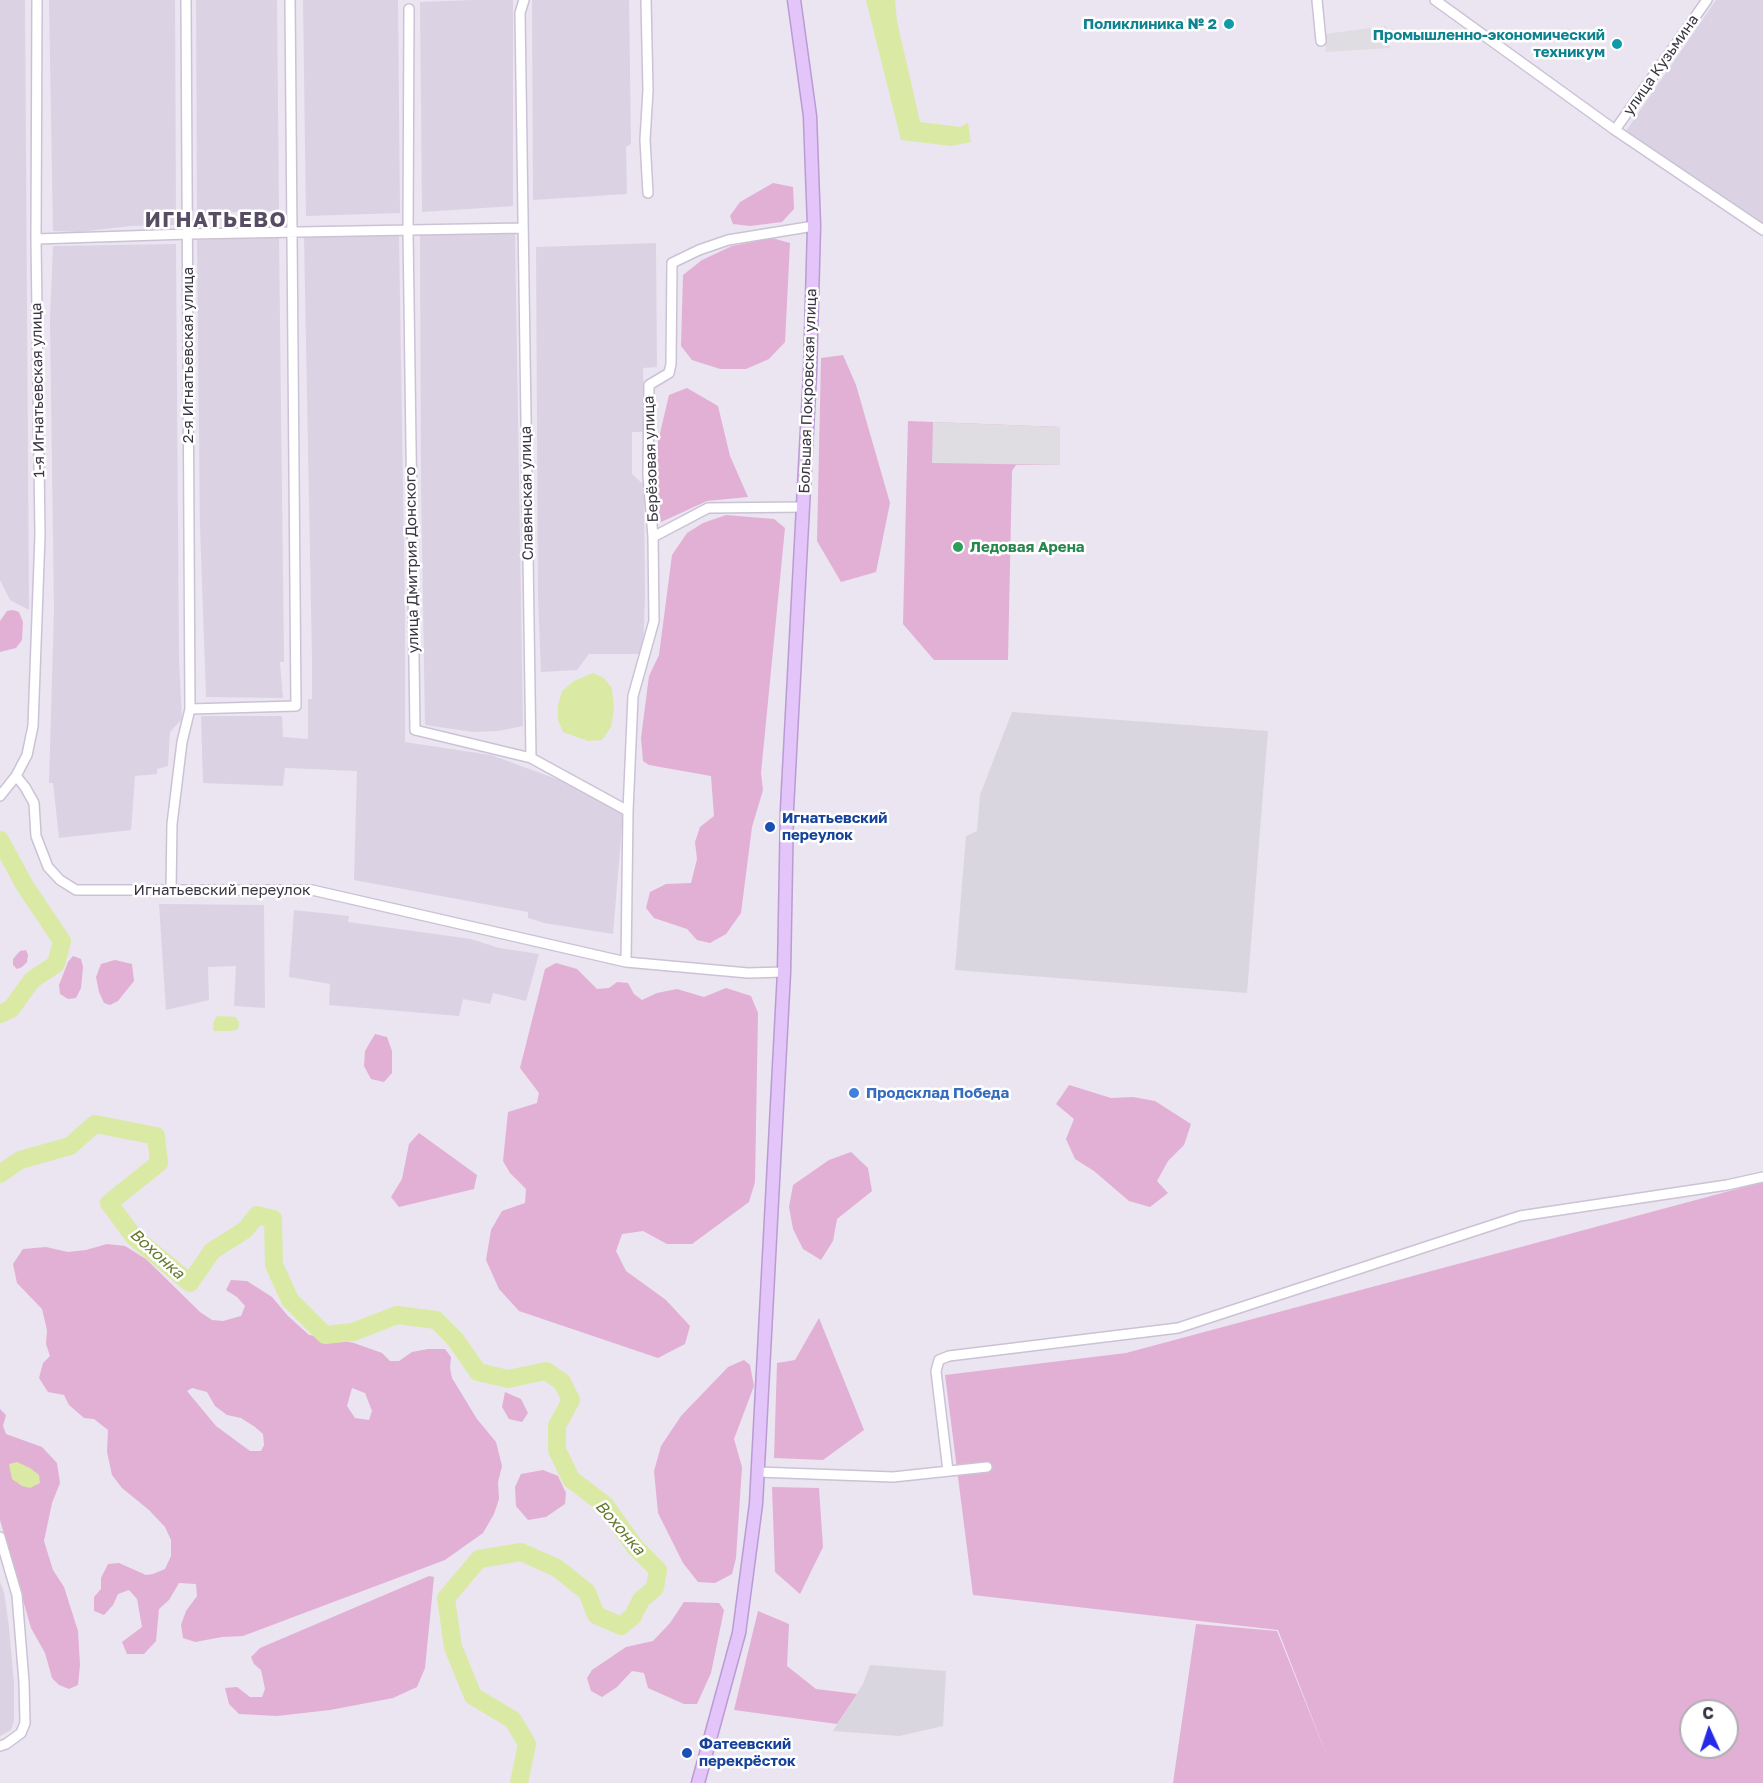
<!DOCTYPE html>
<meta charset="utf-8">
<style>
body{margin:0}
#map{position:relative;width:1763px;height:1783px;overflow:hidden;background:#ebe4f1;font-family:"Golos Text",sans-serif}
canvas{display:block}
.north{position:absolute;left:1679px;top:1699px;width:60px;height:60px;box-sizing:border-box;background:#fff;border:2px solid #b0aeb3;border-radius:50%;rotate:357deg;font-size:16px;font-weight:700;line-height:24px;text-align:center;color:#3a3542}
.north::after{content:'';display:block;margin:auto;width:21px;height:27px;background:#232be9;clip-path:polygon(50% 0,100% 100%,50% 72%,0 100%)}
</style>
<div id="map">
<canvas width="1763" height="1783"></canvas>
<div class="north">С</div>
</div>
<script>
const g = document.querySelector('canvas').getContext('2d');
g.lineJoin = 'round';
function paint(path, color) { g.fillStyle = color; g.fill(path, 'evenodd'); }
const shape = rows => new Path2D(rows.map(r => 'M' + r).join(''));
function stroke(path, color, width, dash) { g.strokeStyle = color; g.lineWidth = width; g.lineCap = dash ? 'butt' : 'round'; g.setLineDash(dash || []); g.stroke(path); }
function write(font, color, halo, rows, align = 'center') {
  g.font = font + ' "Golos Text",sans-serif'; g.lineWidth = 5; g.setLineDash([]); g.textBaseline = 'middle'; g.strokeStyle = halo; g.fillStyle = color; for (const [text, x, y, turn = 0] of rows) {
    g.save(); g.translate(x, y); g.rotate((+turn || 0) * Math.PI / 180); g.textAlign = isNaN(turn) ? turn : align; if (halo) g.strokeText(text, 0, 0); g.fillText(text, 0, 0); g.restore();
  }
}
const residential = shape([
 [0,0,25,0,29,610,10,600,0,580],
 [49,0,175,0,176,225,130,226,79,232,53,231],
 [196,0,277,0,279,211,197,213],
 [303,0,398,0,400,213,306,216],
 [473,0,513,0,513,206,422,212,420,2],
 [532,0,629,0,631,144,626,147,627,194,533,200],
 [1716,0,1763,0,1763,224,1626,131],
 [515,232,523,726,498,731,473,732,425,725,421,489,420,235],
 [304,235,399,236,405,611,405,742,491,755,562,781,623,815,613,934,544,923,528,918,528,912,354,880,357,771,285,768,283,786,203,783,201,716,282,716,283,737,308,739,308,699,312,699,312,660],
 [279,237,284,662,280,662,283,698,206,697,200,527,197,240],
 [656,243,657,367,643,368,644,432,632,432,632,474,644,485,645,596,643,654,589,654,577,670,541,672,538,597,536,247],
 [176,244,179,660,182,719,170,732,168,766,157,769,157,774,135,776,131,830,59,838,53,783,49,783,54,610,50,320,53,246],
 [159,904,264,905,265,1008,234,1006,236,966,208,967,209,1000,166,1010],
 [294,910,349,916,348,922,471,939,499,948,539,954,526,1001,493,993,490,1004,463,999,459,1016,329,1005,330,984,289,977],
 [0,1582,4,1592,9,1627,14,1684,14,1721,11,1730,0,1736]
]);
const industrial = shape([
 [1012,712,1268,731,1247,993,955,970,966,836,977,831,980,795],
 [870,1665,946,1671,943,1726,899,1736,833,1731,863,1684]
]);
const green = shape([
 [773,183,793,187,794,209,782,222,750,226,733,224,730,216,740,202],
 [772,238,790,243,785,342,769,359,746,369,720,369,692,360,681,346,683,275,702,260,732,246],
 [843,355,856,385,890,503,876,572,841,582,817,541,821,358],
 [687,388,718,406,730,456,748,497,707,501,659,523,656,450,669,395],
 [908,421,1060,427,1060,465,1016,465,1012,471,1008,660,934,660,903,624],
 [726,515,774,519,785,528,761,773,763,790,752,827,741,913,726,934,710,943,697,940,687,929,654,918,646,908,650,892,666,884,691,883,697,859,695,842,700,827,714,816,711,776,649,765,643,761,641,738,649,676,659,655,672,555,687,533,703,523],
 [13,610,19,612,23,622,22,640,16,648,0,652,0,621,7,611],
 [26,950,28,955,27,962,22,967,17,969,13,965,13,959,20,951],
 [73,956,81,959,83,967,81,988,76,998,68,999,60,994,59,985,68,962],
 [115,960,132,964,134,981,118,1001,110,1005,104,1003,99,992,96,977,101,964],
 [556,963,577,969,597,989,609,988,617,982,628,983,634,994,642,1000,657,993,677,989,704,997,726,988,751,996,758,1013,755,1182,749,1202,692,1244,667,1244,643,1231,622,1234,616,1251,626,1271,666,1300,690,1326,685,1344,658,1358,519,1311,499,1289,486,1260,491,1230,502,1211,525,1203,526,1189,510,1173,503,1161,508,1112,537,1103,539,1093,520,1068,545,969],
 [375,1034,387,1037,392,1051,392,1073,384,1082,371,1079,364,1066,365,1051],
 [1069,1085,1111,1098,1133,1097,1155,1101,1191,1124,1184,1145,1168,1161,1157,1181,1168,1193,1150,1207,1129,1201,1094,1171,1075,1159,1066,1139,1074,1119,1056,1104],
 [419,1133,477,1175,474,1189,399,1207,391,1197,402,1179,409,1144],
 [851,1152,868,1168,872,1191,837,1219,833,1241,821,1260,803,1249,793,1229,789,1207,793,1185,829,1160],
 [1763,1182,1763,1783,1173,1783,1196,1624,1277,1631,1329,1761,1278,1630,973,1595,945,1375,1126,1353],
 [1691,1711,1727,1711,1727,1747,1691,1747],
 [107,1244,125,1246,146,1259,200,1312,212,1320,223,1321,241,1316,245,1306,237,1297,226,1290,231,1280,247,1281,272,1297,288,1316,309,1335,354,1343,382,1353,390,1361,399,1361,412,1352,428,1349,445,1349,451,1357,450,1368,452,1378,477,1419,496,1442,502,1466,498,1482,499,1499,494,1514,483,1533,445,1560,243,1636,222,1637,195,1642,183,1638,181,1625,186,1611,197,1596,196,1584,179,1583,169,1600,159,1609,156,1641,144,1654,127,1654,122,1642,142,1627,137,1599,129,1590,118,1594,113,1605,104,1615,94,1611,94,1597,101,1589,101,1578,108,1564,119,1563,146,1575,153,1574,165,1569,171,1556,171,1540,165,1527,149,1510,122,1488,112,1475,107,1452,108,1430,94,1419,84,1418,69,1405,64,1395,48,1392,39,1378,43,1363,50,1356,46,1344,47,1330,42,1309,17,1283,13,1264,23,1249,46,1247,68,1252,86,1250],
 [192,1388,207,1392,215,1406,227,1415,241,1418,255,1427,263,1434,264,1445,261,1451,250,1451,216,1426,187,1391],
 [352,1388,365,1393,372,1411,369,1420,355,1418,347,1406],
 [819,1318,864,1430,823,1460,774,1458,777,1363,795,1360],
 [744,1360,750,1365,754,1386,734,1439,742,1467,736,1558,732,1574,715,1583,698,1582,683,1563,658,1513,654,1471,661,1446,681,1416,728,1367],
 [505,1392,521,1399,528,1413,522,1422,509,1419,502,1407],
 [0,1409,6,1415,3,1426,6,1434,42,1447,57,1463,60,1483,52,1503,44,1541,53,1570,64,1587,78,1631,80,1665,78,1685,69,1689,59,1685,52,1678,45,1653,31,1628,0,1520],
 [543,1470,558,1476,566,1493,565,1504,546,1517,528,1520,516,1506,515,1487,521,1474],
 [772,1487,819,1488,823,1547,800,1594,775,1572],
 [429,1576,434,1577,425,1668,417,1687,393,1698,330,1710,277,1716,239,1714,229,1704,225,1688,237,1687,250,1697,262,1697,265,1689,261,1670,254,1664,251,1657,260,1648],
 [684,1602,719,1603,724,1610,711,1673,697,1704,684,1704,648,1688,644,1673,632,1671,617,1687,602,1697,591,1691,587,1678,592,1670,626,1647,653,1641,670,1623],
 [758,1611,789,1624,787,1666,816,1689,857,1694,837,1724,734,1710]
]);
const parking = shape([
 [1386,26,1390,48,1326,52,1325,34],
 [933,422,1060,427,1060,465,932,463]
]);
const water = shape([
 [866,0,895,0,897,21,920,122,960,127,968,123,971,142,951,146,901,140],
 [593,673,604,678,612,688,614,708,611,727,602,740,588,741,563,732,558,720,558,705,562,691,574,681],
 [217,1016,236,1017,239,1023,238,1029,232,1031,214,1031,213,1023],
 [17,1462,30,1468,39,1475,40,1483,30,1488,22,1486,12,1479,9,1464]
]);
const river = shape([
 [0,840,25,886,62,941,56,964,32,980,11,1009,0,1014],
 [0,1174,20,1160,70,1146,95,1124,156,1136,159,1163,109,1203,134,1237,190,1283,212,1251,245,1230,257,1215,273,1219,274,1265,290,1300,325,1335,353,1332,397,1315,436,1320,455,1339,478,1372,508,1379,546,1371,562,1382,571,1400,557,1426,557,1450,571,1479,605,1505,635,1547,658,1570,655,1588,641,1600,633,1616,621,1626,596,1615,587,1592,557,1568,521,1552,479,1559,446,1598,453,1647,473,1696,513,1720,527,1744,519,1783]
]);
const street = shape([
 [524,0,520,13,531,758],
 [646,0,648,90,645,140,648,193],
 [1317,0,1321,41],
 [1435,0,1615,130,1763,230],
 [409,9,408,231,415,730,531,758,628,811],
 [1615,130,1707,0],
 [36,239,188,234,523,228],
 [653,537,708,508,803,507],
 [190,709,296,706,290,0],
 [16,776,25,787,34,803,36,836,48,867,60,880,76,890,312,890,626,962,748,973,784,972],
 [0,796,16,776,27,755,33,726,40,535,36,239,37,0],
 [171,890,172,824,182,742,190,709,186,0],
 [626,962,628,811,633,696,654,621,653,537,648,475,649,385,669,373,671,364,672,263,699,250,728,240,814,226],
 [948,1471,936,1371,939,1360,949,1356,1178,1328,1520,1216,1727,1185,1763,1177],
 [758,1472,893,1477,987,1467],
 [0,1537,17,1595,24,1682,25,1723,21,1733,6,1744,0,1746]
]);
const secondary = shape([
 [698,1783,739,1633,756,1504,784,972,787,809,810,373,814,226,810,116,794,0]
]);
const markers = [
 [1229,24,6,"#0f9aa8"],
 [1617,44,6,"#0f9aa8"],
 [958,547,6,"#2e9e5b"],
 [770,827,6,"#1a4fb4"],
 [854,1093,6,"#3f7fe0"],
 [687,1753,6,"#1a4fb4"]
];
const cultureNames = [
 ["Поликлиника № 2",1217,24],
 ["Промышленно-экономический",1605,35],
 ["техникум",1605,52]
];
const streetNames = [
 ["улица Кузьмина",1661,65,-55],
 ["2-я Игнатьевская улица",188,355,-90],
 ["1-я Игнатьевская улица",38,390,-91],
 ["Большая Покровская улица",808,391,-88],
 ["Берёзовая улица",651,459,-92],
 ["Славянская улица",527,493,-91],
 ["улица Дмитрия Донского",412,560,-91],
 ["Игнатьевский переулок",222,890]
];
const leisureNames = [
 ["Ледовая Арена",970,547]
];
const transitNames = [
 ["Игнатьевский",782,818],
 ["переулок",782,835],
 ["Фатеевский",699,1744],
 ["перекрёсток",699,1761]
];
const shopNames = [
 ["Продсклад Победа",866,1093]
];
const waterNames = [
 ["Вохонка",157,1254,42],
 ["Вохонка",620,1528,49]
];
const districtNames = [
 ["ИГНАТЬЕВО",216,220]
];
paint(residential, '#dbd3e4');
paint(industrial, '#dad6e0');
paint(green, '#e2b0d5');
paint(parking, '#dfdce2');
paint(water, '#daeaa4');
stroke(river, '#daeaa4', 18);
stroke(street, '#ccc2d6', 12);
stroke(secondary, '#ba9cd3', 15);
stroke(street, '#fff', 9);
stroke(secondary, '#e3c5fa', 12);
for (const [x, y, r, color] of markers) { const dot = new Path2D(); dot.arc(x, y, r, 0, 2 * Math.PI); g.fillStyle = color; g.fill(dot); stroke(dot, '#fff', 2); }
write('bold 15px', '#0d838f', '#fff', cultureNames, 'right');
write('15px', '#3a3542', '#fff', streetNames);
write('bold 15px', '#27864d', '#fff', leisureNames, 'left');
write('bold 15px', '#164399', '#fff', transitNames, 'left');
write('bold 15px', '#366cbe', '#fff', shopNames, 'left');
write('italic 16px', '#66792c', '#fff', waterNames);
g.letterSpacing = '1.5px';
write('bold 21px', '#564d64', '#fff', districtNames);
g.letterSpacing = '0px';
</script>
